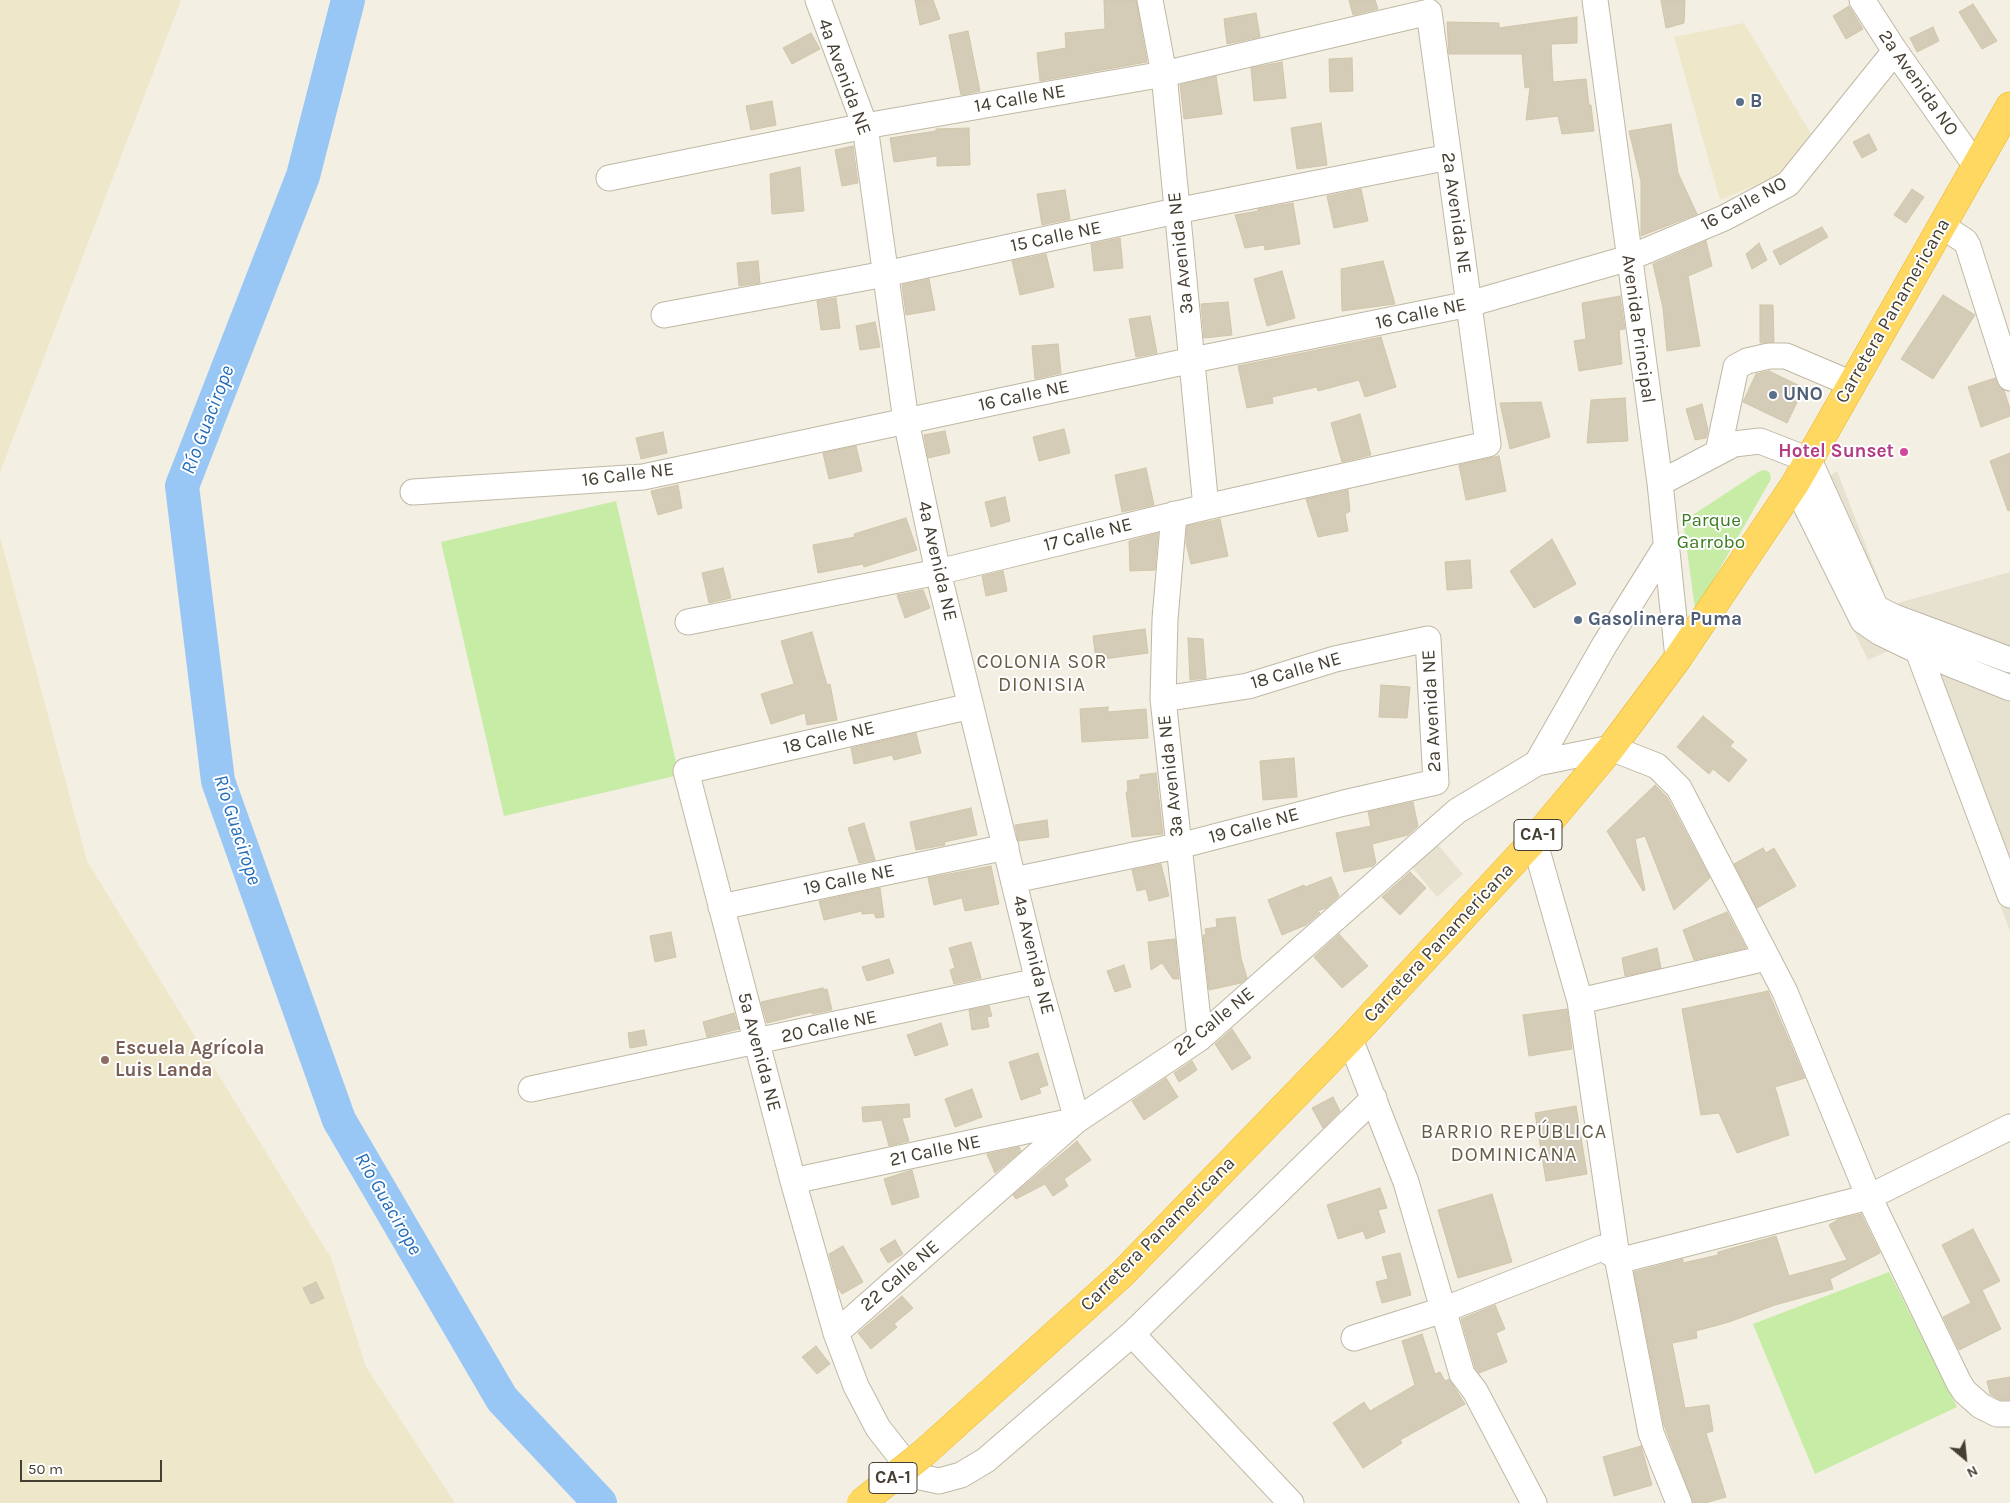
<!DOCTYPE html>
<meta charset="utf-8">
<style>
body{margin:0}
#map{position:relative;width:2010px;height:1503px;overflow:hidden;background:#f3efe2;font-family:Karla,sans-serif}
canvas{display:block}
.north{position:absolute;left:1940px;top:1433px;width:50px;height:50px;-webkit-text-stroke:4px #fff;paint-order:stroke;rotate:152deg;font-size:14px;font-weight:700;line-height:20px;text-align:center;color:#453f32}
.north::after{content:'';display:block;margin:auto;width:18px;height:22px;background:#453f32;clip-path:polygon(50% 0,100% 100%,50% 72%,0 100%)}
.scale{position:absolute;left:20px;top:1460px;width:142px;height:22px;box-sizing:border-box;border:2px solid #453f32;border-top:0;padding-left:6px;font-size:15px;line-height:18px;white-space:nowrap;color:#453f32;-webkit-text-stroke:4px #fff;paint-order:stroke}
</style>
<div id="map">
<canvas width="2010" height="1503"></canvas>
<div class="north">N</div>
<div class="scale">50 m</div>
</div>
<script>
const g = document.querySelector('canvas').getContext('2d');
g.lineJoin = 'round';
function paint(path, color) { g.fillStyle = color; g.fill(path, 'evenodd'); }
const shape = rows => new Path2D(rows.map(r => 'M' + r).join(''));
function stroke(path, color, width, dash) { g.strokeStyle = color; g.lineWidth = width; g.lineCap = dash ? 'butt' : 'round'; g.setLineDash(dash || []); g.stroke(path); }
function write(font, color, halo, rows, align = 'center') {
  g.font = font + ' Karla,sans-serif'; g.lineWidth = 4; g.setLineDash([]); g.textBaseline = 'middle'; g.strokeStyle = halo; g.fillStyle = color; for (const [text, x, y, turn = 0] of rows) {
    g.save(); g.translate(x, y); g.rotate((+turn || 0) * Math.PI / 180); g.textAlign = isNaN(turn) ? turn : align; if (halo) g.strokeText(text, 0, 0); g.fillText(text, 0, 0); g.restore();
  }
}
const residential = shape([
 [1837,471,1886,598,1894,604,2010,572,2010,931,1906,655,1896,648,1868,660,1791,502],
 [1438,845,1463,874,1437,897,1412,867]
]);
const education = shape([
 [0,0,181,0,0,472],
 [1744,23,1813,137,1775,177,1720,200,1674,37],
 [0,537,87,861,331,1258,366,1367,455,1503,0,1503]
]);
const green = shape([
 [1765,470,1770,473,1771,479,1698,607,1695,609,1684,528,1685,520,1760,471],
 [616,501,679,775,504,816,441,542],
 [1889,1272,1957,1407,1815,1474,1753,1324]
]);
const river = shape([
 [348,0,303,176,182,486,218,781,339,1120,502,1399,600,1503]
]);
const building = shape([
 [915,0,933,0,940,19,920,25,915,0],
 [1104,0,1136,0,1147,62,1040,81,1037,53,1066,48,1065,33,1105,29,1104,0],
 [1349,0,1375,0,1378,9,1353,15,1349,0],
 [1661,0,1685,0,1684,23,1666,28,1661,0],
 [1973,4,1997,41,1982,49,1959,12,1973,4],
 [1849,6,1863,29,1846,39,1833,16,1849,6],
 [1256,13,1260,37,1227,44,1224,19,1256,13],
 [1577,17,1577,43,1551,44,1553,82,1586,79,1589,105,1591,105,1594,131,1562,134,1558,116,1526,120,1530,87,1525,88,1522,54,1449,54,1447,22,1499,23,1499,28,1577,17],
 [1933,27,1939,41,1917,52,1910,38,1933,27],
 [968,31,980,91,961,95,949,35,968,31],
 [811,33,820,49,792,64,783,48,811,33],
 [1352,58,1353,91,1330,92,1329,59,1352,58],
 [1282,62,1286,98,1254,101,1251,68,1282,62],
 [1216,76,1222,114,1184,119,1180,85,1216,76],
 [772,101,776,125,751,130,746,106,772,101],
 [1321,123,1327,165,1297,169,1291,128,1321,123],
 [1671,124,1678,173,1697,214,1641,236,1641,181,1629,131,1671,124],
 [969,128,970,165,937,166,937,156,894,162,890,138,936,131,936,129,969,128],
 [1869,134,1877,150,1862,158,1853,142,1869,134],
 [853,146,858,183,842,186,835,150,853,146],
 [800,167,804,211,772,214,770,174,800,167],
 [1361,189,1368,221,1334,228,1327,196,1361,189],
 [1912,189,1924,197,1906,223,1894,215,1912,189],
 [1065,190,1070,219,1042,225,1037,194,1065,190],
 [1293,203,1300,244,1265,250,1264,245,1245,248,1235,215,1258,211,1258,209,1293,203],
 [1822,227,1828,237,1780,265,1773,251,1822,227],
 [1120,238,1123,268,1094,271,1091,244,1120,238],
 [1706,241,1712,266,1688,276,1700,346,1667,351,1663,308,1653,264,1706,241],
 [1759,243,1767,260,1752,269,1746,254,1759,243],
 [1046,254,1054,287,1020,295,1012,261,1046,254],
 [758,261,760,283,739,286,737,263,758,261],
 [1383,261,1395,304,1342,311,1341,269,1383,261],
 [1282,271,1295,318,1267,326,1254,279,1282,271],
 [929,279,935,310,906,315,902,285,929,279],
 [1943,295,1975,315,1933,379,1901,359,1943,295],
 [1620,296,1625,329,1619,330,1622,364,1579,371,1574,341,1586,339,1582,303,1620,296],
 [836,298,840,328,821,330,817,301,836,298],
 [1228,302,1232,335,1204,338,1201,304,1228,302],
 [1760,305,1773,305,1774,342,1760,343,1760,305],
 [1150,316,1157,353,1136,357,1129,319,1150,316],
 [875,322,880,347,860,350,856,326,875,322],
 [1381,337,1396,387,1365,397,1359,380,1318,391,1317,387,1272,397,1273,403,1247,408,1238,366,1381,337],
 [1058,344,1061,373,1035,379,1032,346,1058,344],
 [1769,371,1804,388,1787,423,1743,402,1756,374,1769,371],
 [1995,378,2000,388,2004,390,2010,409,2010,416,1981,427,1968,387,1995,378],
 [1625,398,1628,441,1587,443,1591,400,1625,398],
 [1541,402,1550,437,1510,449,1500,403,1541,402],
 [1702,404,1708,430,1706,438,1695,440,1686,409,1702,404],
 [1360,414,1371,455,1342,462,1331,423,1360,414],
 [1064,429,1070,453,1039,461,1033,437,1064,429],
 [945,431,950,453,928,458,924,435,945,431],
 [663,432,667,453,641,459,636,438,663,432],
 [856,446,862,471,829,479,823,453,856,446],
 [2010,453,2010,510,2008,511,1990,461,2010,453],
 [1499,456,1506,491,1466,500,1459,465,1499,456],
 [1146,468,1154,505,1122,512,1115,475,1146,468],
 [678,485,682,508,658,515,651,491,678,485],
 [1348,490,1350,511,1345,514,1348,531,1318,537,1306,499,1348,490],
 [1005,497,1010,521,991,527,985,502,1005,497],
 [906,518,917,550,864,567,863,564,818,573,813,545,855,537,854,534,906,518],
 [1220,519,1228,556,1191,564,1186,543,1187,526,1220,519],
 [1158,533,1155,570,1130,571,1129,541,1158,533],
 [1552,539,1576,584,1534,608,1510,571,1552,539],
 [1470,560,1472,588,1447,590,1445,562,1470,560],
 [723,568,731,598,709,603,702,573,723,568],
 [1003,571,1007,591,986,596,982,576,1003,571],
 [923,590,930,608,905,618,897,595,923,590],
 [1145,629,1148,653,1096,660,1093,636,1145,629],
 [812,632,827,685,830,684,837,720,807,725,805,713,771,724,761,694,794,684,781,641,812,632],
 [1188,638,1203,639,1206,678,1190,680,1188,638],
 [1381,685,1410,687,1407,718,1379,717,1381,685],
 [1108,707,1108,712,1146,709,1148,738,1082,742,1080,709,1108,707],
 [1703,716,1734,742,1730,746,1747,760,1729,782,1713,769,1709,774,1677,747,1703,716],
 [916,733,921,753,894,760,892,755,854,764,851,748,916,733],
 [1294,758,1297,797,1263,800,1260,761,1294,758],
 [1156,773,1163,834,1132,837,1126,792,1128,792,1127,781,1140,779,1140,775,1156,773],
 [1655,785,1667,797,1710,878,1674,910,1645,836,1635,839,1645,890,1643,891,1607,831,1655,785],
 [1413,802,1418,826,1408,835,1372,844,1376,863,1373,866,1344,872,1336,833,1371,826,1368,812,1413,802],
 [971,808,977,835,944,842,945,845,916,850,910,822,971,808],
 [1047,820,1049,837,1018,841,1015,825,1047,820],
 [864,823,875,860,859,863,848,828,864,823],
 [1763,848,1766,853,1774,848,1796,886,1757,908,1734,864,1763,848],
 [1161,864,1169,896,1149,901,1146,889,1137,891,1132,870,1161,864],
 [991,866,999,904,965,911,962,898,934,905,928,878,991,866],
 [1410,872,1426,888,1400,915,1382,897,1410,872],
 [1331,877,1339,896,1326,908,1318,911,1320,913,1306,925,1282,935,1268,900,1304,885,1305,887,1331,877],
 [880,888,884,917,876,918,874,913,862,914,862,911,824,920,819,901,880,888],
 [1727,912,1746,948,1694,960,1683,930,1727,912],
 [1235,917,1241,958,1247,978,1241,983,1209,990,1203,935,1206,935,1205,929,1217,927,1216,919,1235,917],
 [671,932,676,957,655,962,650,936,671,932],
 [1339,934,1368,966,1342,988,1314,957,1339,934],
 [1175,939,1179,979,1173,979,1162,963,1151,970,1148,942,1175,939],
 [971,942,981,978,954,984,950,970,955,968,949,948,971,942],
 [1657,948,1661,968,1625,976,1622,958,1657,948],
 [889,959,894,973,867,981,862,967,889,959],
 [1124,965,1131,987,1115,992,1107,971,1124,965],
 [823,988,823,990,827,989,832,1010,812,1014,812,1012,767,1023,761,1002,823,988],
 [1768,991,1805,1078,1775,1087,1789,1135,1737,1153,1719,1113,1701,1115,1682,1009,1768,991],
 [989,1006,992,1016,987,1017,989,1027,972,1030,969,1010,989,1006],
 [1567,1009,1572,1049,1529,1056,1523,1015,1567,1009],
 [734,1013,739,1029,707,1037,703,1022,734,1013],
 [941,1023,948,1045,915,1056,907,1035,941,1023],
 [1232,1029,1251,1058,1232,1070,1215,1044,1232,1029],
 [644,1030,647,1045,630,1048,628,1033,644,1030],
 [1038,1053,1048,1085,1039,1088,1041,1093,1021,1100,1009,1062,1038,1053],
 [1192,1061,1197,1070,1179,1082,1174,1073,1192,1061],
 [1166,1078,1178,1097,1144,1120,1132,1101,1166,1078],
 [972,1089,982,1117,955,1127,945,1099,972,1089],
 [1333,1097,1340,1111,1323,1128,1312,1108,1333,1097],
 [909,1104,910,1117,902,1118,909,1141,889,1146,882,1120,863,1122,862,1107,909,1104],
 [1576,1106,1587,1174,1546,1181,1535,1113,1576,1106],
 [1077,1141,1091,1160,1064,1179,1068,1186,1053,1196,1045,1184,1016,1199,1013,1195,1077,1141],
 [1019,1147,1021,1151,995,1173,987,1154,1019,1147],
 [912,1170,919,1197,892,1205,884,1179,912,1170],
 [1380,1188,1387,1208,1378,1210,1385,1232,1366,1239,1363,1231,1338,1239,1327,1205,1380,1188],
 [1492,1194,1512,1262,1458,1278,1438,1210,1492,1194],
 [1861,1214,1880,1253,1830,1279,1833,1289,1775,1305,1729,1322,1696,1331,1697,1338,1672,1343,1685,1408,1709,1405,1713,1431,1706,1433,1726,1497,1705,1503,1693,1503,1664,1425,1634,1272,1683,1259,1683,1263,1718,1255,1718,1252,1776,1236,1789,1276,1847,1260,1829,1225,1839,1219,1861,1214],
 [1973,1229,2000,1281,1982,1290,2001,1329,1959,1350,1943,1317,1971,1303,1942,1245,1973,1229],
 [895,1240,903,1254,888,1263,880,1249,895,1240],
 [843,1246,863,1282,842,1294,838,1288,829,1254,843,1246],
 [1400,1253,1411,1295,1382,1303,1376,1282,1388,1279,1382,1257,1400,1253],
 [316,1282,324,1298,311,1304,303,1288,316,1282],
 [902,1296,913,1308,894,1324,897,1327,871,1349,858,1333,902,1296],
 [1495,1305,1505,1329,1496,1333,1507,1362,1479,1373,1475,1367,1461,1319,1495,1305],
 [1422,1334,1435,1374,1440,1372,1445,1381,1449,1379,1465,1404,1400,1440,1402,1443,1363,1468,1333,1423,1364,1402,1370,1411,1415,1385,1402,1341,1422,1334],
 [816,1346,830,1364,817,1374,802,1357,816,1346],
 [2010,1377,2010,1400,2000,1400,1990,1394,1987,1381,2010,1377],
 [1641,1446,1652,1485,1614,1496,1603,1457,1641,1446]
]);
const minor = shape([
 [1150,0,1164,74,1206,507],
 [1595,0,1660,483,1678,658],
 [1862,0,1895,51,1976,166],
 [609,178,865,126,1164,74,1429,12,1488,444,1206,507,938,572,688,622],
 [1942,226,1965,241,1968,246,2010,378],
 [664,315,885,274,1176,211,1449,157],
 [1718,452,1736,367,1747,361,1769,356,1786,356,1852,384],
 [1660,483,1734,444,1760,441,1809,460,1876,608,1894,617,2010,660],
 [1795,484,1863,621,1879,632,1918,651,2010,688],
 [413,492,643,477,1193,360,1469,304,1629,258,1724,218,1788,184,1895,51],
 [1174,514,1165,619,1163,699,1200,1038],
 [1918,651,2010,895],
 [1163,699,1248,686,1335,659,1428,639,1436,782],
 [971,706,686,771,793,1181,836,1333,856,1386,878,1428,911,1470,920,1477,939,1481,961,1475,986,1460,1132,1334,1374,1098],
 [1537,763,1605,644,1665,548],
 [1534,840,1580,1001,1617,1257,1651,1433,1679,1503],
 [1014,880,1187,844,1344,803,1436,782],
 [721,907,1006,847],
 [1580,1001,1766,958],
 [1350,1039,1406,1182,1462,1374,1475,1391,1534,1503],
 [531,1089,1038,981],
 [793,1181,1077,1120,1038,981,938,572,906,421,865,126,818,0],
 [836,1333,1077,1120,1200,1038,1457,811,1537,763,1611,748,1657,766,1679,788,1785,992,1869,1197,1959,1383,1965,1392,1981,1406,1997,1414,2010,1414],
 [1132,1334,1291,1503],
 [1354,1338,1443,1310,1602,1248,1617,1257,1630,1258,1869,1197,2010,1127]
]);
const highway = shape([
 [925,1452,1121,1275,1350,1039,1534,840,1611,748,1678,658,1795,484,2010,106]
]);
const highwayBridge = shape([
 [861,1503,925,1452]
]);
const markers = [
 [1740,102,5,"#5c6f8a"],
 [1773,395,5,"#5c6f8a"],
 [1904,452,5,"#d1479c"],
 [1578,620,5,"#5c6f8a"],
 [105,1060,5,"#8d6e63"]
];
const shields = [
 [1538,835,48],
 [893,1478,48]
];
const shieldNames = [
 ["CA-1",1538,835],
 ["CA-1",893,1478]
];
const streetNames = [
 ["4a Avenida NE",844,77,70],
 ["2a Avenida NO",1918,83,55],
 ["14 Calle NE",1020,99,-10],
 ["16 Calle NO",1744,204,-28],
 ["2a Avenida NE",1456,213,82],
 ["15 Calle NE",1056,237,-12],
 ["3a Avenida NE",1181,253,-96],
 ["Carretera Panamericana",1893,311,-60],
 ["16 Calle NE",1421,314,-12],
 ["Avenida Principal",1638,329,82],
 ["16 Calle NE",1024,396,-12],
 ["16 Calle NE",628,475,-7],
 ["17 Calle NE",1088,535,-14],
 ["4a Avenida NE",937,561,77],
 ["18 Calle NE",1296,671,-16],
 ["2a Avenida NE",1432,711,-93],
 ["18 Calle NE",829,738,-13],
 ["3a Avenida NE",1171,776,-96],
 ["19 Calle NE",1254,826,-15],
 ["19 Calle NE",849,880,-12],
 ["Carretera Panamericana",1439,943,-47],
 ["4a Avenida NE",1033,955,76],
 ["22 Calle NE",1214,1022,-39],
 ["20 Calle NE",829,1027,-12],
 ["5a Avenida NE",759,1052,75],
 ["21 Calle NE",935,1151,-12],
 ["Carretera Panamericana",1158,1234,-45],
 ["22 Calle NE",900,1276,-41]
];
const serviceNames = [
 ["B",1750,102],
 ["UNO",1783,395],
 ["Gasolinera Puma",1588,620]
];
const hotelNames = [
 ["Hotel Sunset",1894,452]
];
const parkNames = [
 ["Parque",1711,521],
 ["Garrobo",1711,543]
];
const educationNames = [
 ["Escuela Agrícola",115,1049],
 ["Luis Landa",115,1071]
];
const waterNames = [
 ["Río Guacirope",208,420,-69],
 ["Río Guacirope",237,830,72],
 ["Río Guacirope",388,1204,60]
];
const neighbourhoodNames = [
 ["COLONIA SOR",1042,662],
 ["DIONISIA",1042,685],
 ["BARRIO REPÚBLICA",1514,1132],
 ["DOMINICANA",1514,1155]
];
paint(residential, '#e7e2d0');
paint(education, '#eee7ca');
paint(green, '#c6eca6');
stroke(river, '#98c7f6', 34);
paint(building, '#d5ccb7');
stroke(building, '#d1c5a9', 1);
stroke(minor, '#bfb8a4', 27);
stroke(highway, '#ebb324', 29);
stroke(minor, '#fff', 25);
stroke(highway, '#ffd861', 28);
stroke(highwayBridge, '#ebb324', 29, []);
stroke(highwayBridge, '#ffd861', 28);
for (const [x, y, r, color] of markers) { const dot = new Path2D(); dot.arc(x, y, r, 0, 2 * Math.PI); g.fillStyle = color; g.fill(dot); stroke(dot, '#fff', 2); }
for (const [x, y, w] of shields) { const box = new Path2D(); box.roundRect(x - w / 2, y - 15.5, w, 31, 4); g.fillStyle = '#fff'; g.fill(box); stroke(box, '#453f32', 1); }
write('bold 18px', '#453f32', null, shieldNames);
write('19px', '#453f32', '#fff', streetNames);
write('bold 19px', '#4e5e75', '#fff', serviceNames, 'left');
write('bold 19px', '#b23c85', '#fff', hotelNames, 'right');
write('19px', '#3b7b21', '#fff', parkNames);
write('bold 19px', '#785e54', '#fff', educationNames, 'left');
write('italic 20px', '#236db9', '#fff', waterNames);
g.letterSpacing = '1px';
write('20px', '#685e48', '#fff', neighbourhoodNames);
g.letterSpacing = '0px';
</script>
